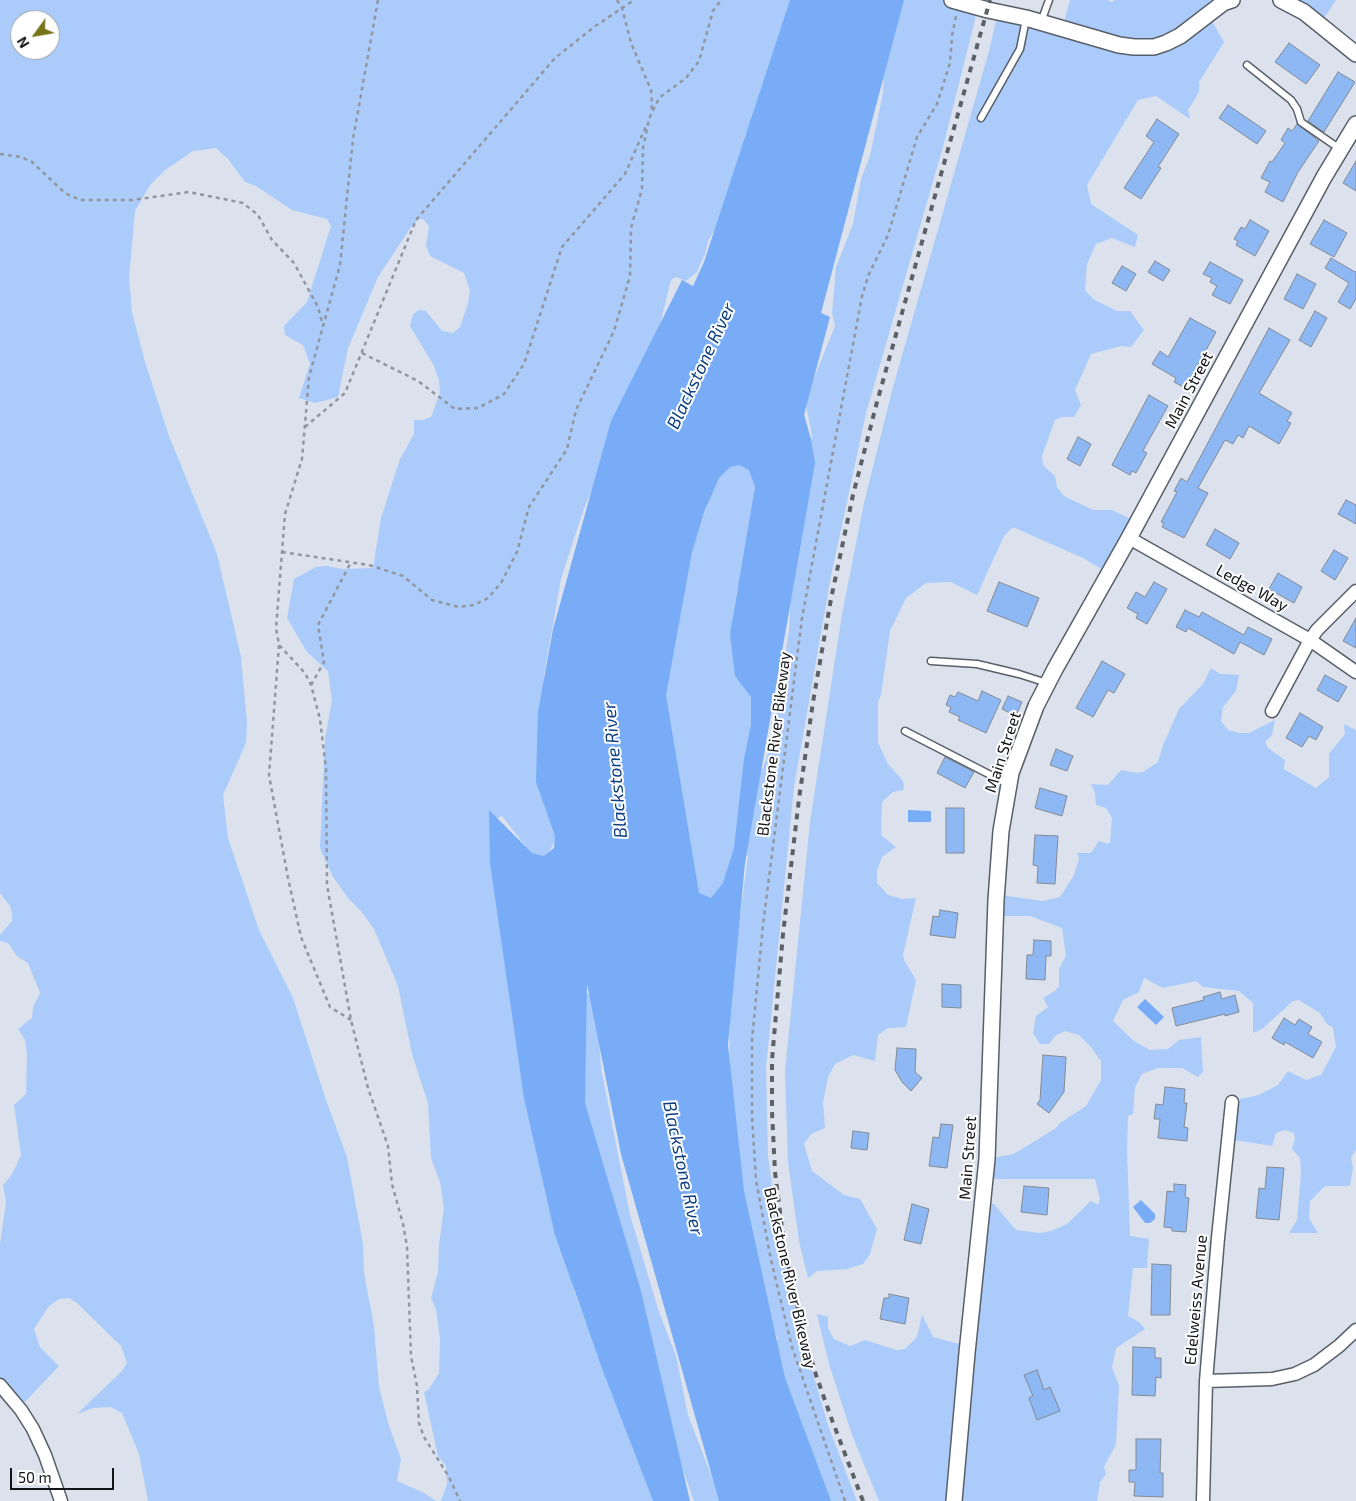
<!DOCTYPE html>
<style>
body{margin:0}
#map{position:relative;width:1356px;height:1501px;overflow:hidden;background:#dbe2ed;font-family:"Exo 2",sans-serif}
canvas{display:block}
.north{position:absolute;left:10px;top:10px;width:50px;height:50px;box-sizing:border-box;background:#fff;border:1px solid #a0a1a3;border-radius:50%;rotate:238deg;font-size:14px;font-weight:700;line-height:20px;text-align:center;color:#121418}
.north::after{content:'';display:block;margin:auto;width:18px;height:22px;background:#767318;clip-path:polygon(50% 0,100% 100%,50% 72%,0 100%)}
.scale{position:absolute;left:10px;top:1468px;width:104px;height:22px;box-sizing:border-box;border:2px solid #121418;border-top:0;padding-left:6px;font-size:15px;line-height:18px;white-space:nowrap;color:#121418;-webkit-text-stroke:4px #fff;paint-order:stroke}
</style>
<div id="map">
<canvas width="1356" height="1501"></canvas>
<div class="north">N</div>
<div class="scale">50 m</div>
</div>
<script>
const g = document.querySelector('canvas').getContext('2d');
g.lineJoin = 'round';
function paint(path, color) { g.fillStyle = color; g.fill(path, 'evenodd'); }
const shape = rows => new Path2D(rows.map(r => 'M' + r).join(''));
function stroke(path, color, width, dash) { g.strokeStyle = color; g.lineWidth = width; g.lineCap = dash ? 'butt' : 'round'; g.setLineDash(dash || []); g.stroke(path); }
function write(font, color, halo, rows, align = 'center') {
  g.font = font + ' "Exo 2",sans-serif'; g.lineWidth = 4; g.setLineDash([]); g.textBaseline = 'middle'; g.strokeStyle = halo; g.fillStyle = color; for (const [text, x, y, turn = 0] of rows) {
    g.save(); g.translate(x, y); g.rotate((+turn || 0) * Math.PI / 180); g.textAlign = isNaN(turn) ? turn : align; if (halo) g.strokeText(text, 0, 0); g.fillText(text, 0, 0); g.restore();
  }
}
const green = shape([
 [0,0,796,0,729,205,708,241,705,254,697,272,686,281,676,277,671,280,650,365,595,482,582,514,561,579,544,675,544,728,557,837,546,858,533,856,502,816,495,819,574,1291,653,1501,441,1501,447,1484,446,1466,438,1456,424,1392,429,1389,439,1373,440,1339,436,1309,431,1298,438,1272,439,1245,444,1208,440,1182,431,1158,428,1103,412,1054,398,986,374,929,361,911,348,898,333,877,320,848,325,739,332,700,328,671,307,652,287,618,294,579,316,567,327,566,342,569,373,568,381,518,400,459,414,434,414,420,422,420,431,417,440,393,439,381,434,366,410,326,413,314,419,310,426,311,442,331,453,333,460,327,468,303,470,290,464,273,430,256,426,246,429,226,423,219,419,219,411,227,378,277,348,348,338,397,315,403,299,398,310,364,303,345,285,335,284,326,307,302,331,226,327,219,292,210,256,186,245,182,228,159,216,148,193,151,165,170,150,185,135,211,129,278,132,312,145,362,169,436,217,554,241,657,247,723,246,743,223,795,228,838,259,930,293,998,326,1100,347,1157,363,1244,364,1273,374,1326,379,1387,389,1426,401,1459,397,1481,424,1493,436,1501,148,1501,139,1454,122,1413,111,1407,93,1408,77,1414,122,1371,127,1363,121,1346,77,1303,69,1298,59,1299,49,1306,34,1329,40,1347,59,1366,20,1407,0,1382,0,1244,6,1202,3,1185,12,1174,21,1155,14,1105,26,1094,27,1055,25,1040,18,1029,32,1018,33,1007,40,993,28,963,17,956,8,943,0,941,0,935,12,921,12,914,10,906,0,893],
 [20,20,50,20,50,50,20,50],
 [903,0,973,0,975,6,975,20,943,147,866,413,831,576,794,787,766,1068,768,1156,781,1251,800,1330,828,1425,857,1501,819,1501,780,1382,775,1339,778,1339,770,1321,730,1128,729,966,738,933,748,856,742,846,707,923,686,882,662,701,684,574,711,494,719,478,735,458,748,458,755,486,747,557,737,590,733,615,751,697,753,777,763,768,773,738,789,630,790,611,790,593,812,436,806,405,808,393,835,326,832,313,836,267,853,224,861,179,870,156,883,93,884,64],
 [1070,0,1108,0,1111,2,1115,0,1215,0,1210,18,1224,42,1199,82,1199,92,1188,110,1190,119,1156,96,1138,100,1087,185,1091,204,1138,235,1135,247,1112,238,1096,244,1087,264,1085,290,1093,299,1117,311,1130,311,1144,330,1131,347,1121,346,1091,354,1075,390,1081,405,1074,417,1062,417,1055,420,1042,456,1043,465,1055,476,1057,487,1064,496,1093,510,1112,510,1137,522,1110,574,1083,558,1013,527,1004,536,977,595,951,582,926,583,906,598,890,631,881,695,878,702,878,743,888,764,903,781,904,787,903,790,893,792,882,802,881,835,896,847,882,857,877,871,877,883,888,895,902,899,916,898,903,955,904,960,916,980,906,1027,888,1028,878,1035,875,1061,853,1055,835,1064,828,1077,823,1103,825,1128,811,1134,804,1144,812,1171,844,1195,860,1199,877,1229,870,1254,863,1264,847,1269,817,1271,808,1278,799,1241,788,1162,785,1071,810,822,842,614,864,503,893,387,989,51,998,12,1063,25],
 [1281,0,1336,0,1320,24],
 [1211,668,1220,674,1239,675,1236,691,1223,707,1221,721,1228,730,1239,733,1249,733,1275,720,1272,735,1265,742,1268,748,1285,760,1284,769,1316,788,1329,777,1329,754,1345,734,1344,724,1356,730,1356,1150,1351,1158,1353,1168,1350,1186,1325,1186,1310,1201,1309,1218,1318,1233,1289,1233,1297,1220,1301,1173,1300,1158,1292,1149,1295,1139,1294,1133,1285,1130,1276,1133,1272,1146,1235,1140,1234,1138,1240,1099,1259,1095,1278,1085,1288,1071,1306,1080,1321,1075,1336,1047,1333,1028,1326,1023,1320,1013,1299,1000,1293,1001,1262,1029,1253,1033,1253,1003,1239,991,1203,987,1196,981,1163,988,1144,978,1139,992,1123,1000,1113,1021,1134,1041,1150,1050,1168,1049,1179,1040,1201,1037,1203,1072,1198,1077,1182,1068,1158,1068,1142,1074,1135,1087,1133,1114,1128,1116,1127,1151,1130,1236,1149,1239,1147,1268,1133,1268,1128,1316,1139,1322,1145,1329,1116,1348,1112,1368,1119,1385,1116,1444,1104,1467,1106,1474,1100,1482,1097,1501,879,1501,852,1435,829,1364,817,1314,828,1317,828,1328,834,1339,850,1346,865,1340,896,1350,905,1349,917,1337,922,1315,933,1337,967,1346,982,1203,994,1204,1016,1230,1040,1233,1051,1231,1067,1224,1091,1201,1098,1205,1100,1199,1095,1179,985,1179,987,1159,1014,1154,1056,1128,1060,1123,1086,1106,1101,1080,1101,1061,1090,1046,1079,1035,1065,1031,1055,1036,1049,1044,1040,1044,1033,1033,1036,1016,1048,1007,1043,998,1055,991,1059,986,1059,969,1066,956,1062,928,1030,916,999,916,1000,895,1043,901,1060,897,1074,875,1079,859,1077,853,1091,853,1099,841,1108,844,1110,843,1112,818,1106,808,1096,805,1095,793,1091,784,1108,785,1121,770,1136,773,1143,772,1158,762,1163,745,1179,709,1203,684],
 [587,993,592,997,597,1011,601,1068,630,1215,659,1312,676,1356,688,1415,721,1501,694,1501,666,1422,584,1118,584,998]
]);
const water = shape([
 [790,0,904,0,821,313,830,317,804,415,811,439,815,463,745,863,728,1045,744,1191,785,1378,831,1501,719,1501,621,1154,587,984,585,1103,641,1291,690,1501,653,1501,603,1371,555,1235,524,1098,490,863,489,810,532,853,544,856,554,848,555,836,536,782,538,712,553,629,611,421,682,280,693,286,704,262],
 [739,465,749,470,755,487,730,634,735,676,751,697,751,725,744,759,734,848,723,883,711,898,699,893,666,695,692,552,705,510,719,478,730,467],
 [908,810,931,811,931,822,908,822],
 [1145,999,1164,1017,1156,1025,1137,1007],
 [1141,1200,1155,1214,1155,1219,1150,1223,1145,1223,1133,1207]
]);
const building = shape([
 [1289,43,1320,65,1306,84,1275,62,1289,43],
 [1338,72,1355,82,1324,132,1308,121,1338,72],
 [1228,105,1266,131,1257,144,1219,118,1228,105],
 [1157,119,1179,134,1158,167,1161,168,1141,199,1124,188,1154,142,1146,136,1157,119],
 [1297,124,1319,141,1298,172,1283,202,1265,192,1270,182,1261,178,1270,161,1272,162,1285,143,1281,140,1288,128,1292,131,1297,124],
 [1356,161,1356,191,1343,183,1356,161],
 [1250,220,1269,231,1255,256,1236,245,1238,241,1234,239,1241,227,1245,229,1250,220],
 [1324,220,1347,233,1334,257,1310,244,1324,220],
 [1331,258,1355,272,1356,271,1356,299,1350,309,1338,302,1349,283,1325,268,1331,258],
 [1155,261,1170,270,1163,281,1148,272,1155,261],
 [1210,262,1243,280,1230,304,1212,295,1217,286,1210,282,1212,278,1203,274,1210,262],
 [1122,266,1136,274,1126,291,1112,283,1122,266],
 [1297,274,1316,284,1303,309,1284,299,1297,274],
 [1315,311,1327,318,1311,347,1299,340,1315,311],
 [1190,318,1216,332,1194,372,1197,374,1187,389,1174,382,1176,378,1152,364,1160,351,1168,357,1190,318],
 [1269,328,1290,340,1259,393,1292,413,1287,421,1291,423,1279,444,1249,426,1243,438,1238,435,1233,444,1225,440,1198,488,1208,493,1184,538,1162,527,1164,523,1161,522,1177,492,1174,491,1181,478,1187,482,1269,328],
 [1149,395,1168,406,1145,447,1143,451,1147,453,1136,473,1132,471,1130,475,1112,465,1149,395],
 [1078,437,1091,444,1080,466,1067,459,1078,437],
 [1346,500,1356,505,1356,524,1338,514,1346,500],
 [1215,529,1239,543,1230,559,1206,545,1215,529],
 [1334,550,1348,558,1335,580,1321,571,1334,550],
 [1278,573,1302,587,1294,603,1269,589,1278,573],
 [999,582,1039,598,1027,627,987,611,999,582],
 [1154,582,1167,589,1147,624,1136,618,1138,614,1127,608,1136,592,1145,597,1154,582],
 [1185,610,1199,617,1202,612,1244,635,1248,627,1272,639,1264,655,1240,642,1234,654,1188,628,1186,632,1176,627,1185,610],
 [1356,618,1356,648,1343,641,1356,618],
 [1102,661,1125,674,1114,693,1108,690,1093,717,1076,708,1102,661],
 [1325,675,1347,687,1338,702,1317,690,1325,675],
 [982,691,1001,700,986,733,958,720,960,717,949,712,951,707,946,705,950,695,955,697,958,692,978,701,982,691],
 [1008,696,1022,702,1016,716,1002,709,1008,696],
 [1300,713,1323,727,1316,740,1309,736,1302,747,1286,738,1300,713],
 [1056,749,1073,756,1067,771,1050,765,1056,749],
 [945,757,974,772,965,788,937,773,945,757],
 [1040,788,1067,796,1062,816,1035,808,1040,788],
 [946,808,964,808,964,853,946,853,946,808],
 [1035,835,1058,836,1055,884,1037,883,1038,866,1033,865,1035,835],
 [940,910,958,913,955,938,930,935,933,916,939,917,940,910],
 [1034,940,1051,941,1051,956,1046,956,1045,980,1026,979,1027,955,1033,955,1034,940],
 [942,984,961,985,961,1008,942,1007,942,984],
 [1220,992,1222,999,1235,995,1239,1012,1225,1016,1225,1014,1176,1026,1172,1008,1204,1000,1203,997,1220,992],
 [1284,1018,1295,1025,1299,1019,1312,1027,1308,1034,1322,1042,1313,1058,1285,1042,1284,1045,1272,1038,1284,1018],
 [897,1048,916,1049,915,1072,922,1078,911,1091,902,1082,895,1070,897,1048],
 [1043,1055,1066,1057,1064,1092,1049,1113,1037,1104,1040,1100,1043,1055],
 [1165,1087,1185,1089,1184,1103,1187,1103,1184,1127,1188,1128,1187,1141,1158,1138,1160,1119,1154,1119,1156,1104,1163,1105,1165,1087],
 [941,1124,953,1125,947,1168,929,1166,933,1137,939,1138,941,1124],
 [853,1131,869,1133,867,1150,851,1148,853,1131],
 [1267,1167,1284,1168,1279,1220,1256,1218,1259,1188,1265,1189,1267,1167],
 [1174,1184,1186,1185,1185,1197,1189,1198,1186,1232,1172,1231,1172,1228,1164,1227,1167,1191,1174,1192,1174,1184],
 [1024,1186,1049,1188,1047,1215,1021,1212,1024,1186],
 [912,1204,929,1209,921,1244,904,1240,912,1204],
 [1152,1264,1171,1265,1170,1315,1151,1315,1152,1264],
 [889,1294,909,1298,905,1324,880,1319,884,1298,889,1298,889,1294],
 [1133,1347,1155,1348,1155,1358,1161,1358,1161,1378,1156,1377,1155,1396,1132,1395,1133,1347],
 [1037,1370,1044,1390,1050,1387,1060,1411,1037,1420,1029,1398,1033,1396,1024,1375,1037,1370],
 [1136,1439,1161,1439,1160,1473,1163,1473,1163,1497,1134,1496,1135,1482,1129,1482,1129,1470,1136,1470,1136,1439]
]);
const path = shape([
 [378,0,353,139,340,265,309,377,302,459,285,514,276,628,279,645,305,673,311,685,320,719,326,769,327,885,351,1020,368,1088,388,1146,392,1184,403,1224,407,1246,411,1356,417,1386,419,1423,424,1437,449,1477,460,1501],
 [617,0,622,8,631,43,651,90,652,105,651,112],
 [0,154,21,157,32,162,65,193,80,200,132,200,189,192,243,203,258,215,272,240,294,263,318,307,323,326],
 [362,353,418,381,455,409,478,408,504,394,524,364,562,247,625,174,647,124],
 [305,427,345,393,416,220,555,58,594,27,634,0],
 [282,552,369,565,403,576,432,600,459,607,474,605,488,598,501,583,517,552,529,507,567,449,576,410,614,331,630,276,631,228,642,189,643,148,649,119,659,98,686,78,699,61,713,11,721,0],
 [279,645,269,775,288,878,301,937,330,1007,351,1020],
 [311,685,324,662,318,625,351,562],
 [845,1501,792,1347,771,1260,756,1180,752,1116,752,1040,763,925,802,618,862,296,869,274,888,235,917,137,937,104,950,63,952,36,956,16]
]);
const service = shape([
 [1041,22,1049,0],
 [1247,65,1291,100,1297,109,1301,122,1340,149],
 [981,118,1020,49,1026,19],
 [931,661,977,664,1019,674,1047,683],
 [905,731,1008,784]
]);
const minor = shape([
 [1129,538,1310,640,1356,672],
 [1272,711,1310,640,1317,630,1356,591],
 [1206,1381,1272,1379,1295,1374,1314,1365,1339,1346,1356,1330],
 [0,1385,21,1410,33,1429,45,1455,61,1501],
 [1203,1501,1206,1381,1218,1238,1232,1102]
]);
const tertiary = shape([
 [952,0,988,10,1026,18,1119,45,1134,47,1154,47,1166,43,1180,36,1223,3,1232,0],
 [1281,0,1304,12,1356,54],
 [954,1501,967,1353,987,1159,996,900,1001,831,1011,773,1036,706,1055,669,1129,538,1324,177,1356,124]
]);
const rail = shape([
 [863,1501,832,1420,816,1375,801,1323,785,1252,775,1172,772,1112,772,1060,783,934,799,799,813,702,831,599,853,495,877,402,990,0]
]);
const streetNames = [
 ["Main Street",1189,390,-62],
 ["Ledge Way",1252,588,29],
 ["Blackstone River Bikeway",774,744,-83],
 ["Main Street",1003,752,-72],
 ["Main Street",968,1158,-86],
 ["Blackstone River Bikeway",790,1278,77],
 ["Edelweiss Avenue",1196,1300,-85]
];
const waterNames = [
 ["Blackstone River",701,366,-65],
 ["Blackstone River",615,770,-95],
 ["Blackstone River",683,1168,78]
];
paint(green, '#abcbfa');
paint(water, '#79acf7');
paint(building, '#8eb8f4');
stroke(building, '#848a94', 1);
stroke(service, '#595f68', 9);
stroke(minor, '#595f68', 15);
stroke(tertiary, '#595f68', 18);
stroke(path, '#91969f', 2.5, [4, 4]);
stroke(service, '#fff', 6);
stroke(minor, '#fff', 12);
stroke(tertiary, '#fff', 15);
stroke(rail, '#5c6067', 4, [6, 6]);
write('16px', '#121418', '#fff', streetNames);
write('italic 18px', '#0e3f81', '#fff', waterNames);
</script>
